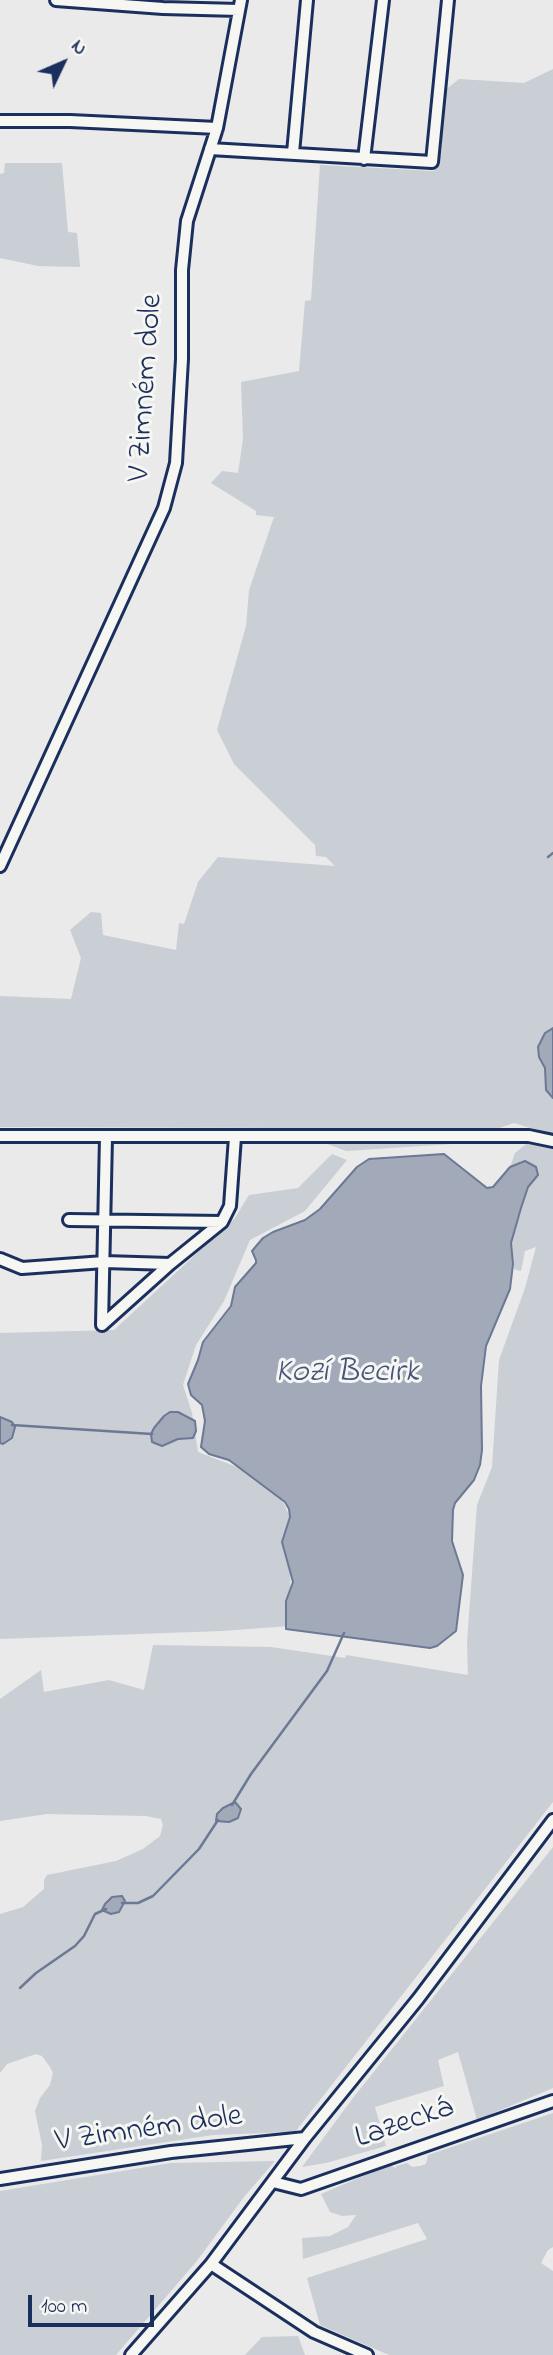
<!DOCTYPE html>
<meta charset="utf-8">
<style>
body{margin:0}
#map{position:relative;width:553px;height:2355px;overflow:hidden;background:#e9eae9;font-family:"Indie Flower",sans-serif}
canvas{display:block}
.north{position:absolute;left:28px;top:28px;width:70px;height:70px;-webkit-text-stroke:5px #f6f6f2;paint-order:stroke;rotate:46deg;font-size:19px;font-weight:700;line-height:28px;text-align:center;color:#1b2f5e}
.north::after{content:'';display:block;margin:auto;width:24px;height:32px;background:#1b2f5e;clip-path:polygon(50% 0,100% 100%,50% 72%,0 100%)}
.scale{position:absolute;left:28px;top:2295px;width:126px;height:32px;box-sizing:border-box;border:4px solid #1b2f5e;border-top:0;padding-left:9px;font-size:21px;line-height:24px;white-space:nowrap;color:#1b2f5e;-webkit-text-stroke:5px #f6f6f2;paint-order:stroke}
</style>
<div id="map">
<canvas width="553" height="2355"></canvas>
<div class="north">N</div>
<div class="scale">100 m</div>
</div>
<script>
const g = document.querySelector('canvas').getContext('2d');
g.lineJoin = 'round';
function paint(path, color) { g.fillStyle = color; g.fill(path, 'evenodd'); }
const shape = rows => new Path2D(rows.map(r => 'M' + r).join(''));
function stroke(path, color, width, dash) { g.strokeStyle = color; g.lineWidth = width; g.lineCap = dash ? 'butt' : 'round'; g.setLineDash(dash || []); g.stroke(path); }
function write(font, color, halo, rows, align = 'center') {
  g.font = font + ' "Indie Flower",sans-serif'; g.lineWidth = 6; g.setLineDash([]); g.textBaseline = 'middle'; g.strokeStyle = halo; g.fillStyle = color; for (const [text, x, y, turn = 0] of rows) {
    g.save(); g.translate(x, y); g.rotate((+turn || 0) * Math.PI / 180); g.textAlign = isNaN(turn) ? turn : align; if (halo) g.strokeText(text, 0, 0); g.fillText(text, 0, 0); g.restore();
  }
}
const green = shape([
 [553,69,553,1135,514,1123,452,1144,346,1151,286,1128,0,1127,0,996,71,999,81,958,70,930,91,912,101,913,103,935,176,950,179,923,184,924,198,882,218,857,335,866,326,857,316,856,315,845,234,764,217,730,246,626,249,590,274,517,256,515,256,511,211,483,222,471,238,473,243,439,241,382,299,371,305,301,311,300,320,165,434,171,441,154,444,91,459,79,524,83],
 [5,163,62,163,68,232,77,233,80,267,38,266,0,258,0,174,4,173],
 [531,1140,553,1145,553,1802,295,2132,213,2135,41,2161,42,2145,35,2111,40,2098,50,2085,53,2073,50,2067,42,2056,36,2054,7,2064,0,2073,0,1914,23,1907,44,1889,44,1880,47,1875,116,1861,143,1849,160,1836,163,1825,161,1819,146,1816,47,1814,0,1821,0,1699,41,1670,44,1692,109,1680,144,1690,153,1645,271,1647,345,1658,346,1655,468,1675,467,1642,477,1505,492,1467,499,1360,525,1288,536,1247,525,1251,521,1271,514,1269,511,1243,528,1187,538,1175,525,1161,510,1167,515,1153],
 [332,1154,347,1160,305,1211,250,1240,224,1301,196,1345,183,1385,192,1413,198,1452,255,1474,281,1498,292,1521,289,1626,222,1631,0,1639,0,1333,114,1330,235,1218,249,1195,298,1188],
 [553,1847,553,2088,477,2120,458,2052,438,2060,444,2086,375,2107,386,2146,326,2163,302,2167,353,2098],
 [553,2113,553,2247,548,2250,541,2263,553,2271,553,2355,389,2355,320,2325,307,2278,427,2239,418,2223,303,2259,302,2238,330,2236,348,2227,356,2215,342,2216,330,2212,321,2194,389,2165,396,2168,396,2166,407,2163,412,2167,420,2166,426,2164,428,2155],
 [275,2161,244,2197,196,2262,116,2355,0,2355,0,2191,171,2163],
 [298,2336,305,2355,245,2355,262,2337]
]);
const water = shape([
 [553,1028,553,1098,546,1090,545,1068,539,1057,538,1047,545,1033,553,1028],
 [444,1154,487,1188,493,1187,510,1167,525,1161,536,1167,538,1175,528,1187,521,1208,511,1243,513,1264,510,1289,486,1346,481,1386,482,1450,480,1465,474,1480,455,1503,453,1510,452,1541,463,1575,456,1631,437,1646,430,1648,286,1629,286,1601,293,1582,282,1542,290,1517,289,1509,285,1502,229,1460,209,1454,201,1447,205,1421,202,1405,191,1395,188,1384,198,1360,203,1342,231,1306,235,1287,256,1263,256,1260,252,1251,263,1238,273,1232,305,1220,320,1209,357,1167,369,1159,444,1154],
 [170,1412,178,1412,195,1421,196,1431,193,1438,178,1439,162,1446,152,1442,151,1434,154,1428,164,1416,170,1412],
 [0,1417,12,1422,15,1427,12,1438,3,1444,0,1443,0,1417],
 [235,1802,241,1809,238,1818,229,1822,216,1821,217,1814,223,1808,235,1802],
 [122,1896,125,1901,119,1912,111,1914,102,1910,105,1904,112,1897,122,1896]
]);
const stream = shape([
 [548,857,553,853],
 [12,1425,152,1434],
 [232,1805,251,1774,327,1671,344,1633],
 [122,1903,138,1903,153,1896,199,1849,218,1820],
 [20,1988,36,1973,75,1946,84,1936,95,1914,106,1909]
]);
const minor = shape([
 [56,0,163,8,239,10],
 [0,121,70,121,217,128],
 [210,149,432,162,448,0],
 [293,153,307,0],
 [364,159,383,0],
 [0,866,164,508,176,463,182,359,182,270,187,221,217,128,241,0],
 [0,1136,529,1136,553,1141],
 [106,1137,102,1325,170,1264],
 [69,1220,222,1222],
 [0,1259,22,1268,104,1262,170,1264,222,1222,230,1206,235,1137],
 [0,2179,171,2152,305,2138],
 [273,2182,301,2189,553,2101],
 [211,2264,314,2332,367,2355],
 [131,2355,211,2264,305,2138,418,1999,553,1820]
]);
const streetNames = [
 ["V Zimném dole",148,388,-86],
 ["Lazecká",405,2125,-19],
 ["V Zimném dole",149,2131,-8]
];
const waterNames = [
 ["Kozí Becirk",347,1375]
];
paint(green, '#caced5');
paint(water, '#a2aaba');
stroke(water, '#6c7995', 2);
stroke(stream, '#6c7995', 2.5);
stroke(minor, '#1b2f5e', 16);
stroke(minor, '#f6f6f2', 10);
write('32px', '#1b2f5e', '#f6f6f2', streetNames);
write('italic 33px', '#44547a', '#f6f6f2', waterNames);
</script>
